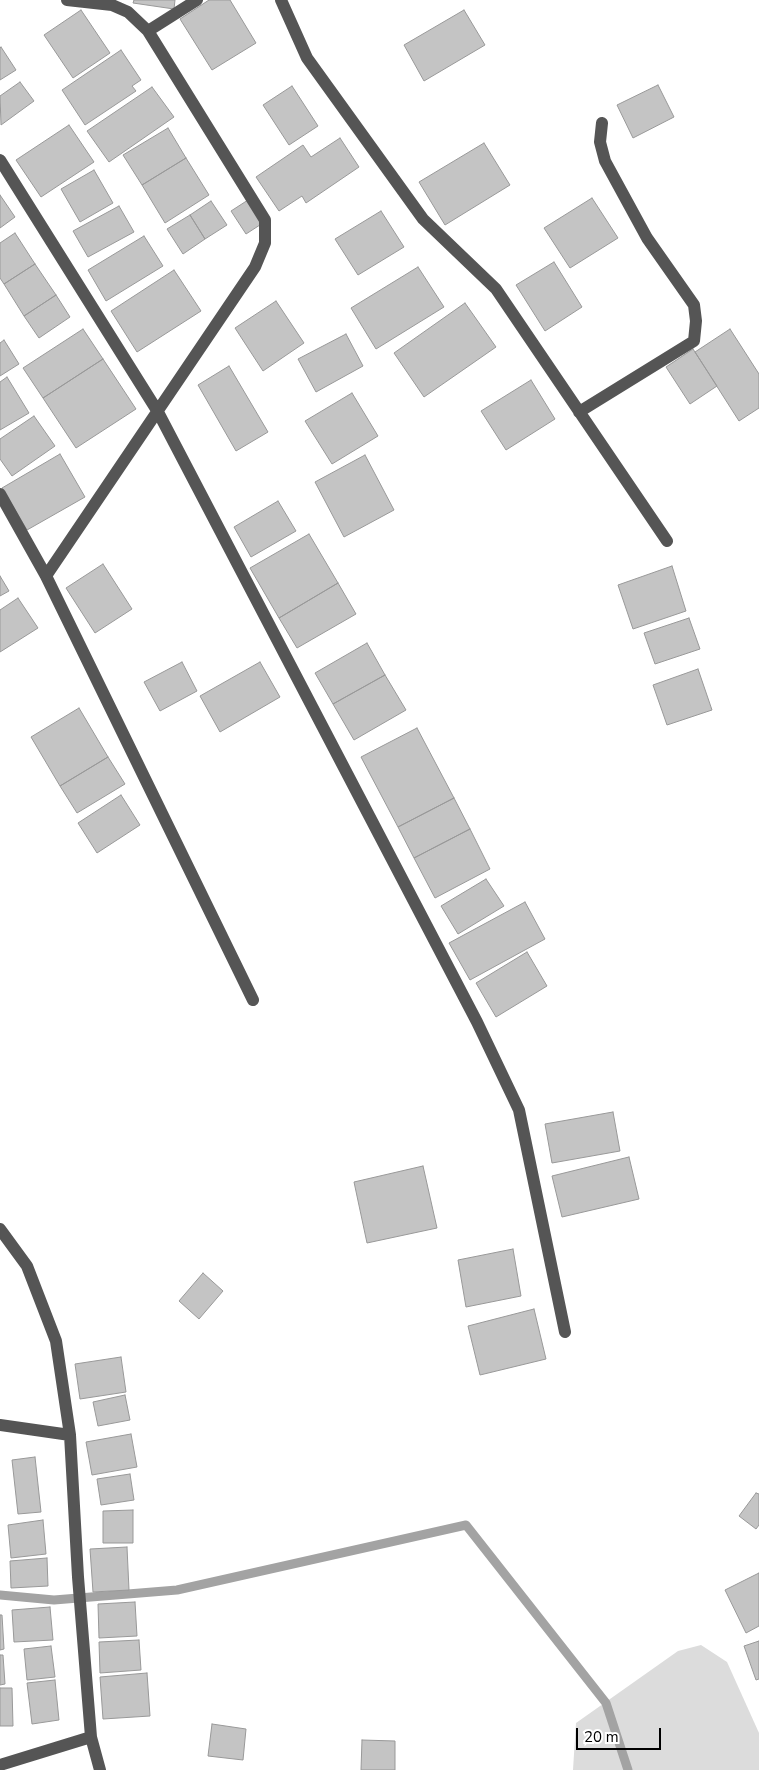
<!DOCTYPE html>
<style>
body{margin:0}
#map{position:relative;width:759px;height:1770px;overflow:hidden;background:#fff;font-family:"Nunito Sans",sans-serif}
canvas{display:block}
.scale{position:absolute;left:576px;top:1728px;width:85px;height:22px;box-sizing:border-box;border:2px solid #000;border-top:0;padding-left:6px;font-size:15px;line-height:18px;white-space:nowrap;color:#000;-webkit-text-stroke:4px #fff;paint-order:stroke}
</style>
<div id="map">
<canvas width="759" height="1770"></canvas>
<div class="scale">20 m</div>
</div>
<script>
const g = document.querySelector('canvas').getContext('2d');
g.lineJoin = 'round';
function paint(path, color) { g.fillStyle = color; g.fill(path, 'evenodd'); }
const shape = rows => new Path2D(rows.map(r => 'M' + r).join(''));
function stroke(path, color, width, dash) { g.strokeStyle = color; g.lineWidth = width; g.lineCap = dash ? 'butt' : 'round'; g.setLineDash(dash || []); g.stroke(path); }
const green = shape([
 [701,1645,727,1662,759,1733,759,1770,573,1770,576,1723,678,1651]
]);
const stream = shape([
 [0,1595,54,1600,177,1590,466,1525,606,1703,628,1770]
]);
const building = shape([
 [134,0,175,0,174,9,133,3,134,0],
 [209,0,230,0,256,43,212,70,180,19,209,0],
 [81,10,110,53,73,78,44,35,81,10],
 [464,10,485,45,424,81,404,45,464,10],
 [1,47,16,70,0,80,0,48,1,47],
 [121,50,141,80,132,86,136,91,85,125,62,90,121,50],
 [20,82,34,101,1,125,0,96,20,82],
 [658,85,674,117,633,138,617,105,658,85],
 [292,86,318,126,289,145,263,105,292,86],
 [152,87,174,117,109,162,87,131,152,87],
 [69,125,94,162,41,197,16,160,69,125],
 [168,128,186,158,142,185,123,155,168,128],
 [340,138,359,167,306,203,302,196,279,211,256,177,303,145,311,157,340,138],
 [484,143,510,185,445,225,419,182,484,143],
 [186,158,209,195,165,223,142,185,186,158],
 [94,170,113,203,80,222,61,189,94,170],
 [0,195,15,217,0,228,0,195],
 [592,198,618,238,570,268,544,228,592,198],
 [248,200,263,223,246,234,231,211,248,200],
 [211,201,227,225,205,239,190,215,211,201],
 [119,206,134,232,88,257,73,231,119,206],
 [381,211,404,247,358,275,335,239,381,211],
 [190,215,205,239,183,254,167,229,190,215],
 [15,233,35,264,4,284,0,278,0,243,15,233],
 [144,236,163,266,106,301,88,270,144,236],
 [554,262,582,307,545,331,516,285,554,262],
 [35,264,56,295,24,316,4,284,35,264],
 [418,267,444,307,376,349,351,308,418,267],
 [174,270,201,311,137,352,111,311,174,270],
 [56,295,70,317,39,338,24,316,56,295],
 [276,301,304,343,263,371,235,328,276,301],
 [465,303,496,347,424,397,394,353,465,303],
 [83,329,103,359,43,398,23,368,83,329],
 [730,329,759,374,759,408,739,421,695,352,730,329],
 [346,334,363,366,316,392,298,359,346,334],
 [4,340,19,364,0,376,0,343,4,340],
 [693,349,717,386,690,404,666,367,693,349],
 [103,359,136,409,76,448,43,398,103,359],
 [229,366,268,432,236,451,198,385,229,366],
 [7,377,29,413,0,430,0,382,7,377],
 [531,380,555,419,506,450,481,411,531,380],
 [352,393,378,436,332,464,305,421,352,393],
 [34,416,55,446,12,476,0,459,0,439,34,416],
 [60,454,85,497,27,530,2,488,60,454],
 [365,455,394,510,344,537,315,482,365,455],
 [278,501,296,531,251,557,234,527,278,501],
 [309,534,338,583,279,618,250,568,309,534],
 [103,564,132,609,95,633,66,588,103,564],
 [672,566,686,611,633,629,618,585,672,566],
 [0,576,9,591,0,596,0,576],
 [338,583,356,614,297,648,279,618,338,583],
 [18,598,38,628,0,652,0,610,18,598],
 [689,618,700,649,655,664,644,633,689,618],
 [367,643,385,675,333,704,315,673,367,643],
 [182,662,197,691,160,711,144,682,182,662],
 [260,662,280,697,220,732,200,696,260,662],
 [698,669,712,710,667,725,653,685,698,669],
 [385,675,406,710,354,740,333,704,385,675],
 [79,708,108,757,60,786,31,737,79,708],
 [417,728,454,798,398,827,361,757,417,728],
 [108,757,125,784,77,813,60,786,108,757],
 [121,795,140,825,97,853,78,823,121,795],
 [454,798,470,829,414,858,398,827,454,798],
 [470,829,490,869,435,898,414,858,470,829],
 [486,879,504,906,458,934,441,906,486,879],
 [525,902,545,939,470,980,449,943,525,902],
 [527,952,547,986,496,1017,476,983,527,952],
 [613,1112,620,1151,552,1163,545,1124,613,1112],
 [629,1157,639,1199,562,1217,552,1176,629,1157],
 [423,1166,437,1228,367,1243,354,1182,423,1166],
 [513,1249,521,1296,466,1307,458,1260,513,1249],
 [203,1273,223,1291,199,1319,179,1301,203,1273],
 [534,1309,546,1359,480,1375,468,1326,534,1309],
 [121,1357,126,1392,80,1399,75,1364,121,1357],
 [125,1395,130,1420,98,1426,93,1402,125,1395],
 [131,1434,137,1467,92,1475,86,1442,131,1434],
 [35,1457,41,1512,18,1514,12,1460,35,1457],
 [130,1474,134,1500,101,1505,97,1479,130,1474],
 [756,1493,759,1494,759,1525,756,1529,739,1516,756,1493],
 [133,1510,133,1543,103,1543,103,1511,133,1510],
 [43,1520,46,1554,11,1558,8,1525,43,1520],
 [127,1547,129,1590,93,1592,90,1549,127,1547],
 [47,1558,48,1586,11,1588,10,1561,47,1558],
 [759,1573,759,1626,746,1633,725,1590,759,1573],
 [135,1602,137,1636,99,1638,98,1604,135,1602],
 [50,1607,53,1640,14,1642,12,1610,50,1607],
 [0,1615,2,1615,4,1649,0,1650,0,1615],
 [139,1640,141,1670,100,1673,99,1642,139,1640],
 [759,1641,759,1679,756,1680,744,1646,759,1641],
 [51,1646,55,1677,27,1680,24,1649,51,1646],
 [0,1655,3,1655,5,1684,0,1685,0,1655],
 [147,1673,150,1716,103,1719,100,1677,147,1673],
 [55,1680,59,1720,32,1724,27,1683,55,1680],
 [0,1688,12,1688,13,1726,0,1726,0,1688],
 [212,1724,246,1729,243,1760,208,1756,212,1724],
 [362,1740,395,1741,395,1770,361,1770,362,1740]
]);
const minor = shape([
 [281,0,307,58,423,219,496,289,667,541],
 [148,31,197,0],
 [0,160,158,412,477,1022,519,1110,565,1332],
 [579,412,694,341,696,321,694,305,647,238,605,161,600,142,602,123],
 [0,494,46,576,253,1000],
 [46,576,255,267,265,243,265,220,148,31,128,12,112,5,67,0],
 [0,1229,27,1266,56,1341,70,1435,78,1577,91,1737,100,1770],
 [0,1425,70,1435],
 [0,1765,91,1737]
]);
paint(green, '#dcdcdc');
stroke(stream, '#a3a3a3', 9);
paint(building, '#c4c4c4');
stroke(building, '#999', 1);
stroke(minor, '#555', 12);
</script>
